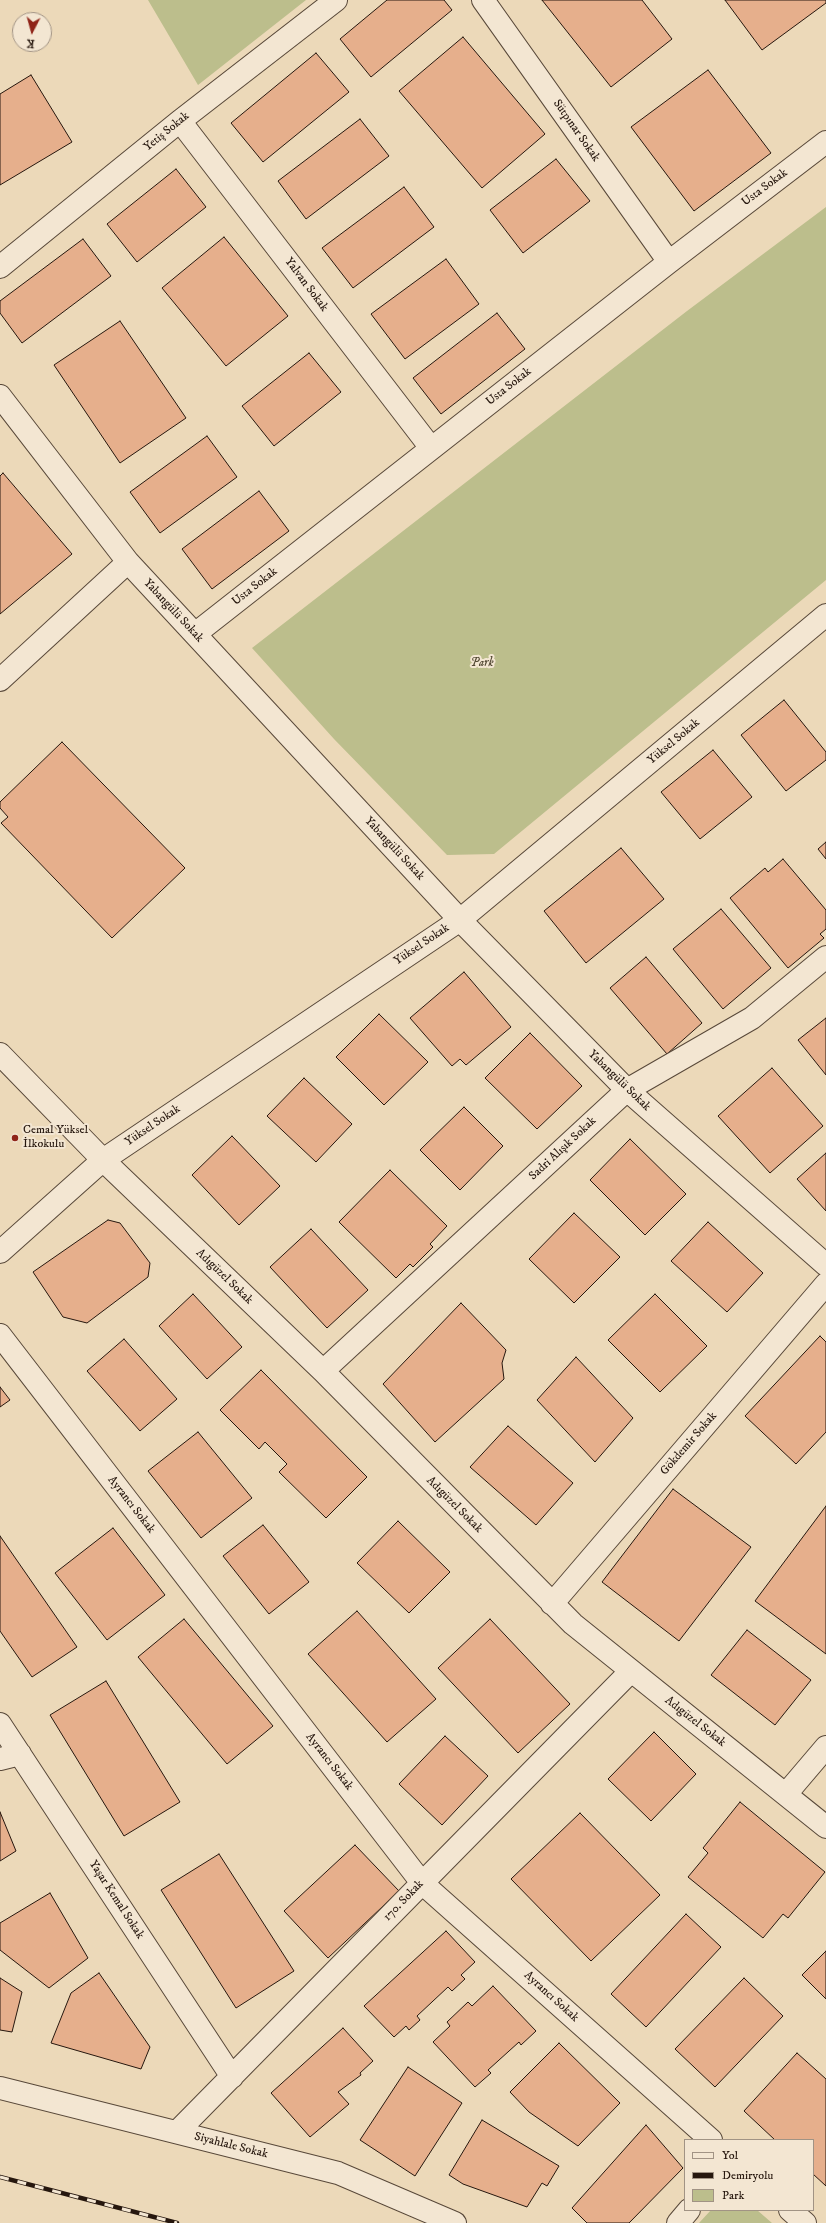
<!DOCTYPE html>
<meta charset="utf-8">
<style>
body{margin:0}
#map{position:relative;width:826px;height:2223px;overflow:hidden;background:#ecd9b9;font-family:"IM FELL DW Pica",serif}
canvas{display:block}
.legend{position:absolute;left:684px;top:2139px;width:130px;height:72px;box-sizing:border-box;background:#f3e6d2;border:1px solid #a19384;margin:0;padding:5px 7px;list-style:none;font-size:12px;color:#26170e}
.legend li{display:flex;align-items:center;gap:8px;height:20px}
.legend b{width:20px;border:1px solid #a19384}
.north{position:absolute;left:12px;top:12px;width:40px;height:40px;box-sizing:border-box;background:#f3e6d2;border:1px solid #a19384;border-radius:50%;rotate:186deg;font-size:11px;font-weight:700;line-height:16px;text-align:center;color:#26170e}
.north::after{content:'';display:block;margin:auto;width:14px;height:18px;background:#8f2418;clip-path:polygon(50% 0,100% 100%,50% 72%,0 100%)}
</style>
<div id="map">
<canvas width="826" height="2223"></canvas>
<ul class="legend">
<li><b style="height:5px;background:#f3e6d2"></b>Yol</li>
<li><b style="height:5px;background:#26170e"></b>Demiryolu</li>
<li><b style="height:11px;background:#bcbe8c"></b>Park</li>
</ul>
<div class="north">K</div>
</div>
<script>
const g = document.querySelector('canvas').getContext('2d');
g.lineJoin = 'round';
function paint(path, color) { g.fillStyle = color; g.fill(path, 'evenodd'); }
const shape = rows => new Path2D(rows.map(r => 'M' + r).join(''));
function stroke(path, color, width, dash) { g.strokeStyle = color; g.lineWidth = width; g.lineCap = dash ? 'butt' : 'round'; g.setLineDash(dash || []); g.stroke(path); }
function write(font, color, halo, rows, align = 'center') {
  g.font = font + ' "IM FELL DW Pica",serif'; g.lineWidth = 4; g.setLineDash([]); g.textBaseline = 'middle'; g.strokeStyle = halo; g.fillStyle = color; for (const [text, x, y, turn = 0] of rows) {
    g.save(); g.translate(x, y); g.rotate((+turn || 0) * Math.PI / 180); g.textAlign = isNaN(turn) ? turn : align; if (halo) g.strokeText(text, 0, 0); g.fillText(text, 0, 0); g.restore();
  }
}
const green = shape([
 [148,0,306,0,198,85],
 [826,207,826,580,494,854,447,855,334,739,252,648,687,311],
 [711,2210,757,2210,772,2223,699,2223]
]);
const building = shape([
 [387,0,444,0,452,10,371,77,340,39,387,0],
 [542,0,642,0,672,39,611,87,542,0],
 [725,0,826,0,826,3,762,50,725,0],
 [463,37,545,134,482,188,399,91,463,37],
 [316,53,349,92,263,162,231,123,316,53],
 [708,70,771,153,694,211,631,127,708,70],
 [31,75,72,142,0,185,0,94,31,75],
 [360,119,389,156,306,219,278,181,360,119],
 [556,159,590,201,523,253,490,210,556,159],
 [176,169,206,207,137,262,107,224,176,169],
 [404,187,434,227,353,288,322,248,404,187],
 [224,237,288,316,226,366,162,288,224,237],
 [83,239,111,276,22,343,0,313,0,301,83,239],
 [446,259,479,304,405,359,371,314,446,259],
 [497,313,525,349,441,414,413,378,497,313],
 [120,321,186,418,120,463,54,365,120,321],
 [309,353,341,392,274,446,242,406,309,353],
 [207,436,237,477,160,533,130,492,207,436],
 [3,473,72,554,0,614,0,476,3,473],
 [259,491,289,531,212,589,182,549,259,491],
 [784,700,826,752,826,760,786,791,741,735,784,700],
 [62,742,185,868,112,938,1,823,8,817,0,808,0,802,62,742],
 [713,750,752,797,700,839,661,792,713,750],
 [826,842,826,859,818,849,826,842],
 [621,848,664,899,586,963,544,911,621,848],
 [783,859,826,910,826,929,820,934,824,938,788,968,730,898,765,868,768,872,783,859],
 [721,909,771,968,723,1009,673,949,721,909],
 [646,957,702,1023,667,1054,610,988,646,957],
 [464,972,511,1027,466,1065,460,1059,452,1066,410,1018,464,972],
 [379,1014,428,1062,384,1105,336,1057,379,1014],
 [826,1018,826,1075,798,1040,826,1018],
 [530,1033,582,1086,537,1129,485,1078,530,1033],
 [772,1068,823,1126,770,1173,718,1116,772,1068],
 [304,1078,352,1124,316,1162,267,1116,304,1078],
 [464,1107,503,1146,460,1190,420,1150,464,1107],
 [232,1136,280,1186,239,1225,192,1175,232,1136],
 [630,1139,686,1194,645,1235,590,1180,630,1139],
 [826,1153,826,1211,797,1179,826,1153],
 [390,1170,447,1226,430,1244,433,1247,413,1267,410,1264,396,1278,339,1222,390,1170],
 [574,1213,620,1257,574,1303,529,1259,574,1213],
 [108,1220,120,1223,150,1263,148,1277,87,1323,63,1317,33,1272,108,1220],
 [708,1222,763,1273,727,1312,671,1261,708,1222],
 [311,1229,368,1290,327,1328,270,1267,311,1229],
 [193,1294,242,1347,207,1379,159,1326,193,1294],
 [655,1294,707,1346,660,1392,608,1340,655,1294],
 [461,1303,506,1350,502,1363,504,1379,435,1442,383,1384,461,1303],
 [820,1336,826,1342,826,1432,796,1464,745,1416,820,1336],
 [124,1339,177,1399,140,1431,87,1371,124,1339],
 [576,1357,633,1418,595,1462,537,1400,576,1357],
 [261,1370,367,1477,326,1518,279,1472,287,1464,265,1442,259,1449,220,1410,261,1370],
 [0,1387,10,1400,0,1407,0,1387],
 [508,1426,573,1483,536,1525,470,1467,508,1426],
 [198,1432,252,1498,201,1538,148,1471,198,1432],
 [673,1489,751,1547,679,1641,602,1582,673,1489],
 [826,1506,826,1654,755,1601,826,1506],
 [398,1521,450,1572,409,1613,357,1563,398,1521],
 [263,1525,309,1582,269,1614,223,1556,263,1525],
 [113,1528,165,1595,107,1640,55,1573,113,1528],
 [0,1536,77,1647,32,1677,0,1631,0,1536],
 [357,1611,436,1699,387,1742,308,1654,357,1611],
 [184,1619,273,1726,227,1764,138,1657,184,1619],
 [490,1619,570,1704,518,1753,438,1668,490,1619],
 [747,1630,811,1680,775,1725,711,1675,747,1630],
 [106,1681,180,1802,124,1836,50,1715,106,1681],
 [654,1732,696,1774,651,1821,608,1779,654,1732],
 [445,1736,488,1776,442,1825,399,1784,445,1736],
 [740,1802,825,1872,788,1918,783,1914,763,1938,688,1877,708,1853,703,1848,740,1802],
 [0,1812,16,1851,0,1861,0,1812],
 [580,1813,660,1895,591,1961,511,1879,580,1813],
 [355,1845,399,1891,328,1958,284,1911,355,1845],
 [219,1854,294,1971,236,2008,161,1890,219,1854],
 [50,1893,88,1958,49,1988,0,1950,0,1923,50,1893],
 [686,1914,721,1947,646,2027,611,1994,686,1914],
 [446,1931,475,1962,461,1975,465,1979,452,1991,448,1987,417,2016,420,2020,409,2030,406,2026,394,2037,364,2006,446,1931],
 [826,1951,826,1999,802,1975,826,1951],
 [99,1973,150,2047,141,2069,51,2043,71,1993,99,1973],
 [0,1978,22,1992,12,2032,0,2030,0,1978],
 [744,1978,783,2016,715,2087,675,2049,744,1978],
 [493,1986,536,2031,521,2045,519,2042,488,2070,491,2073,475,2087,433,2042,450,2026,447,2022,468,2002,472,2006,493,1986],
 [343,2028,373,2061,360,2073,361,2075,338,2092,349,2104,310,2137,271,2093,343,2028],
 [559,2043,620,2103,578,2146,529,2112,510,2092,559,2043],
 [797,2053,826,2079,826,2186,813,2174,813,2140,775,2140,744,2111,797,2053],
 [408,2067,462,2103,415,2176,360,2140,408,2067],
 [482,2120,559,2166,547,2186,542,2183,527,2207,463,2184,449,2175,482,2120],
 [646,2125,683,2168,629,2223,587,2223,572,2208,646,2125]
]);
const minor = shape([
 [483,0,669,262],
 [180,121,431,448],
 [0,267,180,121,336,0],
 [0,396,128,562,460,920,627,1090,826,1265],
 [195,634,669,262,826,142],
 [0,680,128,562],
 [0,1054,103,1160,323,1371,573,1624,826,1827],
 [0,1252,103,1160,460,920,826,615],
 [0,1335,422,1883,711,2140],
 [323,1371,627,1090,752,1018,826,957],
 [552,1604,826,1284],
 [0,1724,232,2077],
 [0,1759,20,1754],
 [786,1794,826,1747],
 [0,2088,338,2173,455,2223],
 [177,2132,631,1671],
 [790,2210,805,2223],
 [678,2223,689,2210]
]);
const rail = shape([
 [0,2177,177,2223]
]);
const markers = [
 [15,1138,4,"#8f2418"]
];
const streetNames = [
 ["Sütpınar Sokak",576,131,55],
 ["Yetiş Sokak",167,132,-39],
 ["Usta Sokak",765,188,-37],
 ["Yalvan Sokak",306,285,53],
 ["Usta Sokak",509,387,-38],
 ["Usta Sokak",255,587,-38],
 ["Yabangülü Sokak",173,611,47],
 ["Yüksel Sokak",674,742,-40],
 ["Yabangülü Sokak",394,849,47],
 ["Yüksel Sokak",422,945,-34],
 ["Yabangülü Sokak",619,1081,44],
 ["Yüksel Sokak",153,1126,-34],
 ["Sadri Alışık Sokak",563,1149,-43],
 ["Adıgüzel Sokak",224,1277,44],
 ["Gökdemir Sokak",689,1444,-49],
 ["Ayrancı Sokak",131,1505,52],
 ["Adıgüzel Sokak",454,1505,45],
 ["Adıgüzel Sokak",695,1722,38],
 ["Ayrancı Sokak",329,1762,52],
 ["Yaşar Kemal Sokak",116,1900,57],
 ["170. Sokak",404,1901,-46],
 ["Ayrancı Sokak",551,1997,42],
 ["Siyahlale Sokak",231,2146,14]
];
const parkNames = [
 ["Park",482,664]
];
const poiNames = [
 ["Cemal Yüksel",23,1131],
 ["İlkokulu",23,1145]
];
paint(green, '#bcbe8c');
paint(building, '#e6af8c');
stroke(building, '#26170e', 1);
stroke(minor, '#584839', 24);
stroke(minor, '#f3e6d2', 22);
stroke(rail, '#26170e', 4.5);
stroke(rail, '#f3e6d2', 3, [9]);
for (const [x, y, r, color] of markers) { const dot = new Path2D(); dot.arc(x, y, r, 0, 2 * Math.PI); g.fillStyle = color; g.fill(dot); stroke(dot, '#f3e6d2', 1.5); }
write('12px', '#26170e', '#f3e6d2', streetNames);
write('italic 12px', '#534934', '#f3e6d2', parkNames);
write('12px', '#26170e', '#f3e6d2', poiNames, 'left');
</script>
